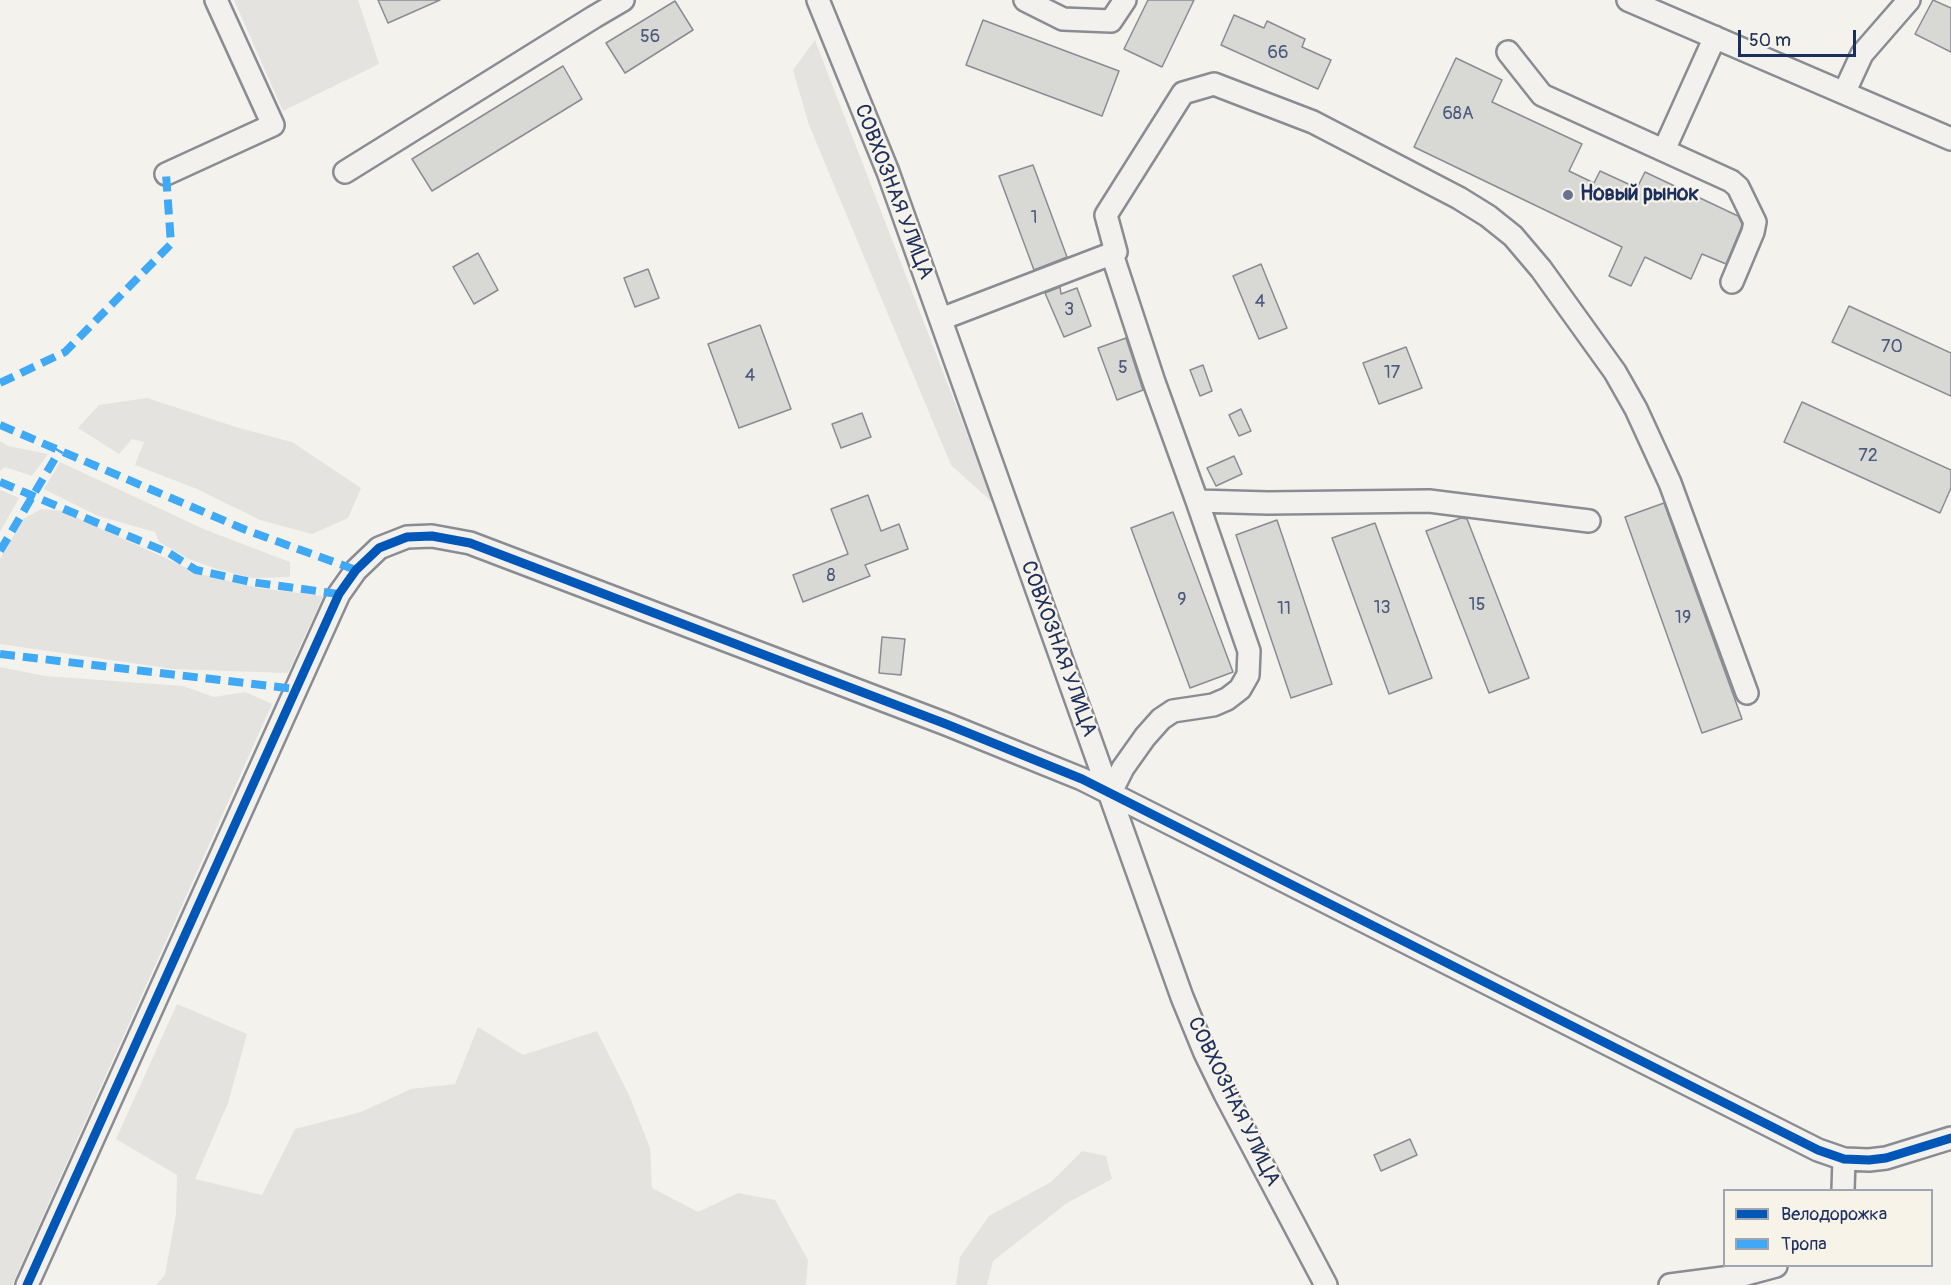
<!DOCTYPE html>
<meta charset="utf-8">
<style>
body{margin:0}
#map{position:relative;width:1951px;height:1285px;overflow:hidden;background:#f4f2ec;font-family:Pangolin,sans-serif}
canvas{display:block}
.legend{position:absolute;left:1723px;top:1189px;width:210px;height:78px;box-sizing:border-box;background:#f7f3e8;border:2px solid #9fa5b1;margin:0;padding:8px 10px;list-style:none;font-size:18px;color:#1b2f5e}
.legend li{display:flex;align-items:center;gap:12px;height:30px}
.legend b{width:30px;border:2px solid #9fa5b1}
.scale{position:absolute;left:1738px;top:30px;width:118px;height:27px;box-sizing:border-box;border:3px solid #1b2f5e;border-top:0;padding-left:8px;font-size:18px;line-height:21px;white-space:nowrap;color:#1b2f5e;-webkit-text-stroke:4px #f7f3e8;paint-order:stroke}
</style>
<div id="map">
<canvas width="1951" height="1285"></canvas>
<ul class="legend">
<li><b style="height:8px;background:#0057b8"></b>Велодорожка</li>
<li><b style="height:8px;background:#3fa9f5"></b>Тропа</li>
</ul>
<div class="scale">50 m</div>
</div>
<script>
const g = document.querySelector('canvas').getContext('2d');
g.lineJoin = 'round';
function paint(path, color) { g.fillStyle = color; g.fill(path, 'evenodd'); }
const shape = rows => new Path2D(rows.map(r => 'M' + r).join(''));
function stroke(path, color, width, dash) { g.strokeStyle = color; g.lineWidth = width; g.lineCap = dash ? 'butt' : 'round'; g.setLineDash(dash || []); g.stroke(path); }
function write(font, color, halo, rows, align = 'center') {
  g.font = font + ' Pangolin,sans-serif'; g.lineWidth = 4.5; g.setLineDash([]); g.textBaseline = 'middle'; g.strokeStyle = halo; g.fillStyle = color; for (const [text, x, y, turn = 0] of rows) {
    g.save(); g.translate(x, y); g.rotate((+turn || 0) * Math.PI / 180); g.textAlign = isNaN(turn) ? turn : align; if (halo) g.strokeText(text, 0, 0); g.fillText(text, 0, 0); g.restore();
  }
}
const built = shape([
 [234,0,358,0,379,64,283,111],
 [815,40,994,504,951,465,809,125,793,70],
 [147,398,239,428,292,442,361,488,348,518,312,534,260,520,197,489,135,465,144,442,132,439,119,454,78,428,99,405],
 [0,441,8,446,48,454,32,476,5,467,0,471],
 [60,462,206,530,290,562,290,577,253,578,217,569,189,559,159,542,155,532,98,516,44,489],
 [0,490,19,498,0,532],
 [41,509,62,511,200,574,258,588,323,596,288,673,173,669,0,644,0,559,23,519],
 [0,667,45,676,183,686,214,697,245,692,272,704,12,1285,0,1285],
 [177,1004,247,1034,228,1103,195,1179,262,1195,295,1129,361,1112,411,1089,455,1084,478,1027,523,1055,597,1031,629,1095,650,1148,652,1188,698,1212,738,1193,775,1200,808,1260,806,1285,156,1285,165,1275,176,1214,177,1175,116,1139],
 [1082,1151,1106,1156,1112,1179,1067,1203,993,1261,987,1285,956,1285,960,1257,989,1216,1051,1182]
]);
const building = shape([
 [378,0,440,0,388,23,378,0],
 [1148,0,1194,0,1162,67,1124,49,1148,0],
 [1933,0,1951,8,1951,52,1915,34,1933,0],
 [675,1,693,30,625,73,606,43,675,1],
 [1234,15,1264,28,1267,21,1305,39,1302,47,1331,60,1318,89,1221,45,1234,15],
 [983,20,1119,71,1102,116,966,65,983,20],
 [1456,58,1502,80,1492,102,1582,144,1569,171,1594,183,1600,171,1637,188,1645,172,1738,216,1742,224,1741,228,1726,264,1702,254,1691,279,1645,257,1631,286,1609,276,1622,247,1414,147,1456,58],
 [563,66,582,99,432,191,412,159,563,66],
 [1033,165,1067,257,1034,270,999,176,1033,165],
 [478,253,498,290,474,304,453,267,478,253],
 [1261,264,1287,328,1259,339,1233,276,1261,264],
 [648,269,659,298,635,307,624,278,648,269],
 [1060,287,1061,294,1077,288,1091,326,1064,337,1045,293,1060,287],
 [1849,306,1951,353,1951,396,1832,342,1849,306],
 [760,325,791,409,739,428,708,344,760,325],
 [1126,338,1143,390,1117,400,1098,348,1126,338],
 [1406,347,1422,388,1379,404,1363,363,1406,347],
 [1203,365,1212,391,1200,396,1190,370,1203,365],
 [1802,402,1951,470,1951,488,1940,513,1784,442,1802,402],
 [1241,409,1251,431,1239,436,1229,415,1241,409],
 [862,413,871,437,841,448,832,424,862,413],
 [1234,456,1242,474,1216,486,1207,468,1234,456],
 [868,495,881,531,899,524,908,549,865,565,870,576,803,602,793,575,848,554,831,509,868,495],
 [1664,503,1742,719,1702,733,1625,517,1664,503],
 [1173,512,1233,672,1190,688,1131,528,1173,512],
 [1461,518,1467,519,1529,678,1489,693,1426,531,1461,518],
 [1277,520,1332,684,1291,698,1236,535,1277,520],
 [1375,523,1432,678,1389,694,1332,538,1375,523],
 [882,637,905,639,901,675,879,673,882,637],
 [1410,1139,1417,1155,1381,1171,1374,1155,1410,1139]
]);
const minor = shape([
 [818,0,888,172,1182,997,1205,1053,1225,1094,1326,1285],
 [1025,0,1063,19,1111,21,1125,0],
 [1628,0,1951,139],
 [1508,52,1542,95,1731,181,1738,187,1755,222,1753,232,1732,282],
 [1844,93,1862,54,1909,0],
 [1664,150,1715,37],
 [345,172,594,17,623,0],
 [166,174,273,125,216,0],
 [1112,254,1154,382,1197,501,1268,503,1429,501,1589,521],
 [941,319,1116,252,1106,215,1183,93,1214,84,1313,122,1459,198,1488,216,1513,236,1541,269,1615,372,1636,409,1670,483,1747,693],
 [1110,794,1123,768,1145,737,1161,719,1173,711,1213,705,1227,699,1240,689,1248,675,1249,651,1197,501],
 [1843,1190,1844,1159],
 [27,1285,339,594,356,570,379,548,407,537,432,536,470,543,946,724,1082,779,1818,1150,1844,1159,1869,1160,1886,1158,1951,1138],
 [1670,1285,1739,1276,1776,1266]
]);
const quiet = shape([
 [0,383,65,352,171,244,166,174],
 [0,425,246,530,356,570],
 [0,482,169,553,196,570,251,582,339,594],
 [0,551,60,450],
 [0,654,296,689]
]);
const cycleway = shape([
 [27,1285,339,594,356,570,379,548,407,537,432,536,470,543,946,724,1082,779,1818,1150,1844,1159,1869,1160,1886,1158,1951,1138]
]);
const markers = [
 [1568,195,6,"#677390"]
];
const numberNames = [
 ["56",650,37],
 ["66",1278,53],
 ["68А",1458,114],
 ["1",1034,218],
 ["4",1260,302],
 ["3",1069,310],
 ["70",1892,347],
 ["5",1123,368],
 ["17",1392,373],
 ["4",750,376],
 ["72",1868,456],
 ["8",831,576],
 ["9",1182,600],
 ["15",1477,605],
 ["13",1382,608],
 ["11",1284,609],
 ["19",1683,618]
];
const streetNames = [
 ["СОВХОЗНАЯ УЛИЦА",893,192,69],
 ["СОВХОЗНАЯ УЛИЦА",1058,649,70],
 ["СОВХОЗНАЯ УЛИЦА",1233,1102,64]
];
const poiNames = [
 ["Новый рынок",1580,195]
];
paint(built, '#e4e3df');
paint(building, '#d8d8d5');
stroke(building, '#898c92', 1.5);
stroke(minor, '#898c92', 26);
stroke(minor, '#f2f1ed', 21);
stroke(quiet, '#3fa9f5', 8, [15, 8]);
stroke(cycleway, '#0057b8', 9);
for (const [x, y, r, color] of markers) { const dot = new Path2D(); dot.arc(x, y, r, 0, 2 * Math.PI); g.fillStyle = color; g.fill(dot); stroke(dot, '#f7f3e8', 2); }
write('18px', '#4a597c', null, numberNames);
write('21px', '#1b2f5e', '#f7f3e8', streetNames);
write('bold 21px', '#1b2f5e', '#f7f3e8', poiNames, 'left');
</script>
